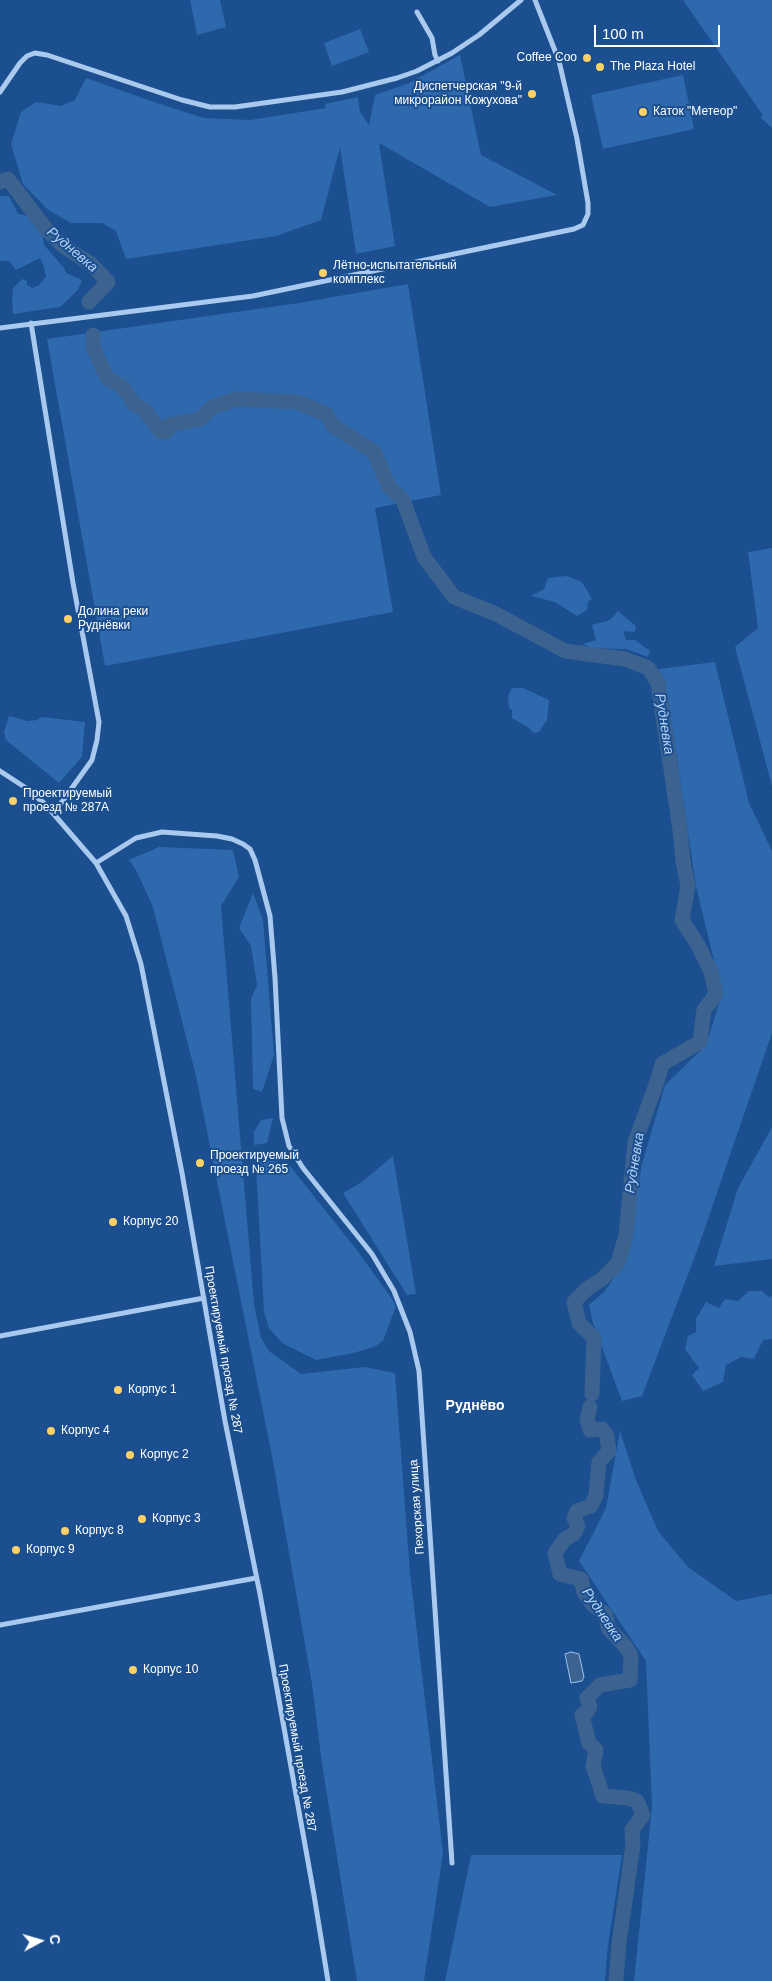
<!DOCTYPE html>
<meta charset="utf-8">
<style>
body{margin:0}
#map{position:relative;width:772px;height:1981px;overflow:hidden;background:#1b4f8f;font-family:Helvetica,sans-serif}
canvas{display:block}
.north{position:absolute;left:15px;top:1916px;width:50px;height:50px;-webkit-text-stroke:4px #1b4f8f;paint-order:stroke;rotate:84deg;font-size:14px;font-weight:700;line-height:20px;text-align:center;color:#fff}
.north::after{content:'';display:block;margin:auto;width:18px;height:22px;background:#fff;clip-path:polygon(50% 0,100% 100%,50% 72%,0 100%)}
.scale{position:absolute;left:594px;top:25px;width:126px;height:22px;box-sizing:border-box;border:2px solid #fff;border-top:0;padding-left:6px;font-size:15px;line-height:18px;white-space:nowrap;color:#fff;-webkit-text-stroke:4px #1b4f8f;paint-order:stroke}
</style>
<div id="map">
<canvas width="772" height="1981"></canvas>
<div class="north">С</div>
<div class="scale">100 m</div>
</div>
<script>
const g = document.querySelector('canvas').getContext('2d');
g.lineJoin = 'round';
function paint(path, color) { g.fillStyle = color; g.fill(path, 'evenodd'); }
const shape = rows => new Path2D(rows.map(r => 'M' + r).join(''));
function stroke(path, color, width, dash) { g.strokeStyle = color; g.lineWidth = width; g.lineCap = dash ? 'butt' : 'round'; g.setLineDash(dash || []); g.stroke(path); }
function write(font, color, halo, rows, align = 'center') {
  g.font = font + ' Helvetica,sans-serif'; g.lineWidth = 4; g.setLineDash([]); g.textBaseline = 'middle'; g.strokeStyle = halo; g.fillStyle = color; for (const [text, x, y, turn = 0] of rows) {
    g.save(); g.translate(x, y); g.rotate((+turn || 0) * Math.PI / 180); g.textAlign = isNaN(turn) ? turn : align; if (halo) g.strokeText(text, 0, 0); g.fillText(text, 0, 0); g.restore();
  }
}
const green = shape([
 [190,0,220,0,226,27,197,35],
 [683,0,772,0,772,128,761,118,762,114],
 [360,29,369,52,332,66,324,43],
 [460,55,481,155,557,195,490,207,379,143,395,246,356,254,340,147,321,220,276,236,126,259,116,231,102,223,71,223,48,210,23,184,11,144,21,112,36,102,61,106,75,100,86,78,157,103,204,118,250,120,326,108,325,104,358,97,360,112,369,125,375,95,409,83],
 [683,75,694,129,603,149,591,95],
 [0,196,9,196,18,214,29,216,31,222,43,236,44,245,64,268,66,273,82,280,78,290,60,307,13,314,12,302,13,288,22,279,27,281,27,285,33,288,39,285,46,277,44,267,40,258,16,270,9,261,0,261],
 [408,284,441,495,375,508,393,612,105,666,47,339,299,303],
 [772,548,772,786,735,647,758,628,748,552],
 [567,576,582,582,592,599,588,602,587,610,577,616,555,602,531,596,544,589,548,578],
 [618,611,636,626,635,632,623,631,626,640,635,640,650,651,648,657,626,649,591,648,583,644,596,640,592,625,610,620],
 [715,662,749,803,772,851,772,1033,698,1248,642,1396,622,1401,593,1323,589,1305,605,1291,625,1261,642,1164,665,1085,706,1045,722,994,696,886,670,712,658,669],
 [512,688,523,688,549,700,547,720,539,732,534,733,526,726,512,718,512,710,509,708,508,696],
 [9,716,28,721,37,720,42,717,85,722,82,757,59,783,6,740,4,732],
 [159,847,233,850,239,877,221,906,254,1304,261,1338,269,1351,301,1374,364,1367,395,1373,410,1573,443,1853,424,1981,357,1981,322,1764,312,1684,272,1456,196,1076,153,907,136,870,129,860],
 [253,893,263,920,274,1055,262,1092,253,1089,251,999,257,985,251,946,239,928],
 [273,1118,267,1143,254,1145,254,1132,261,1120],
 [772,1127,772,1259,714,1266,738,1188],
 [393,1156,416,1294,407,1295,343,1193,362,1182],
 [261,1161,272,1161,290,1166,356,1249,392,1299,396,1306,383,1341,376,1346,354,1353,316,1360,282,1343,269,1328,264,1312,256,1167],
 [749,1291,762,1291,769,1297,772,1296,772,1339,763,1340,754,1359,741,1357,726,1365,723,1382,703,1391,692,1375,699,1368,685,1349,688,1336,696,1332,696,1319,706,1302,719,1308,725,1299,738,1301],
 [620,1431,636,1480,658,1531,688,1567,736,1601,772,1594,772,1981,634,1981,652,1807,646,1661,579,1561,606,1508],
 [471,1855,622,1855,608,1945,605,1981,445,1981]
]);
const water = shape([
 [571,1652,579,1654,584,1677,582,1681,571,1683,565,1654,571,1652]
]);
const river = shape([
 [0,182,8,179,46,229,63,246,91,264,108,282,89,302],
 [93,335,93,347,107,378,123,387,135,405,144,409,161,432,167,431,169,425,200,419,212,407,237,399,297,402,326,414,333,426,374,452,389,487,403,500,424,557,454,597,496,614,565,651,625,659,646,667,649,669,658,683,680,830,683,861,688,886,682,920,699,947,711,972,716,994,704,1010,700,1042,662,1064,657,1082,635,1142,626,1235,618,1263,602,1279,588,1288,574,1302,579,1323,594,1338,592,1394],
 [590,1407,587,1419,590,1430,602,1429,607,1436,609,1451,599,1462,596,1495,591,1506,577,1511,574,1518,578,1526,574,1534,565,1539,555,1553,560,1574,581,1579,584,1592,593,1605,605,1614,609,1629,626,1647,631,1656,630,1680,600,1685,587,1698,590,1707,587,1712,582,1715,589,1743,596,1750,593,1766,603,1796,628,1798,637,1801,643,1815,632,1830,633,1845,619,1943,616,1981]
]);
const minor = shape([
 [417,12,432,38,435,55,438,61],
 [0,92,20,63,27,56,35,53,47,55,182,100,210,107,235,107,342,92,397,78,417,71,452,53,479,35,521,0],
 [31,323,73,583,99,722,97,740,92,760,54,813],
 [0,328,253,296,574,229,583,225,588,214,588,203,577,139,559,61,535,0],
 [0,771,26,788,45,804,96,863,126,916,141,964,182,1173,225,1421,260,1594,314,1895,328,1981],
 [96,863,136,838,162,832,217,836,232,839,243,844,250,849,255,860,270,916,275,978,282,1118,289,1146,303,1168,372,1254,394,1291,410,1332,419,1371,452,1863],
 [0,1336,204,1298],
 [0,1625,256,1578]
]);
const markers = [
 [587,58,5,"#ffd166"],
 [600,67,5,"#ffd166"],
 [532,94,5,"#ffd166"],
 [643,112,5,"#ffd166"],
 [323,273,5,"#ffd166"],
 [68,619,5,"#ffd166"],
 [13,801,5,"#ffd166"],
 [200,1163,5,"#ffd166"],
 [113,1222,5,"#ffd166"],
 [118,1390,5,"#ffd166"],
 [51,1431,5,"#ffd166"],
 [130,1455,5,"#ffd166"],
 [142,1519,5,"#ffd166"],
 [65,1531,5,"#ffd166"],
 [16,1550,5,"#ffd166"],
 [133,1670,5,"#ffd166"]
];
const poiNames = [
 ["Coffee Coo",577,58,"right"],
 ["The Plaza Hotel",610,67],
 ["Диспетчерская \"9-й",522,87,"right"],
 ["микрорайон Кожухова\"",522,101,"right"],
 ["Каток \"Метеор\"",653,112],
 ["Лётно-испытательный",333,266],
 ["комплекс",333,280],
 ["Долина реки",78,612],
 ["Руднёвки",78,626],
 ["Проектируемый",23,794],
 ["проезд № 287А",23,808],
 ["Проектируемый",210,1156],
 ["проезд № 265",210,1170],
 ["Корпус 20",123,1222],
 ["Корпус 1",128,1390],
 ["Корпус 4",61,1431],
 ["Корпус 2",140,1455],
 ["Корпус 3",152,1519],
 ["Корпус 8",75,1531],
 ["Корпус 9",26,1550],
 ["Корпус 10",143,1670]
];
const streetNames = [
 ["Проектируемый проезд № 287",223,1350,80],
 ["Пехорская улица",417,1507,-94],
 ["Проектируемый проезд № 287",297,1748,80]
];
const waterNames = [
 ["Рудневка",72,250,40],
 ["Рудневка",664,724,81],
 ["Рудневка",635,1163,-81],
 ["Рудневка",602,1615,56]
];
const neighbourhoodNames = [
 ["Руднёво",475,1406]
];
paint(green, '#2e69ad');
paint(water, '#3c6290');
stroke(water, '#9cc4f0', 1);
stroke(river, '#3c6290', 15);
stroke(minor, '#a9c9ee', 5);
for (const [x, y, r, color] of markers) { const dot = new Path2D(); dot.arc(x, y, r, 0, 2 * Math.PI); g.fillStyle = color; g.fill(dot); stroke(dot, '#1b4f8f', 2); }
write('12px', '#fff', '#1b4f8f', poiNames, 'left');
write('12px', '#fff', '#1b4f8f', streetNames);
write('italic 14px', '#b5d3f5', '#1b4f8f', waterNames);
write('bold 14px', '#fff', '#1b4f8f', neighbourhoodNames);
</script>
